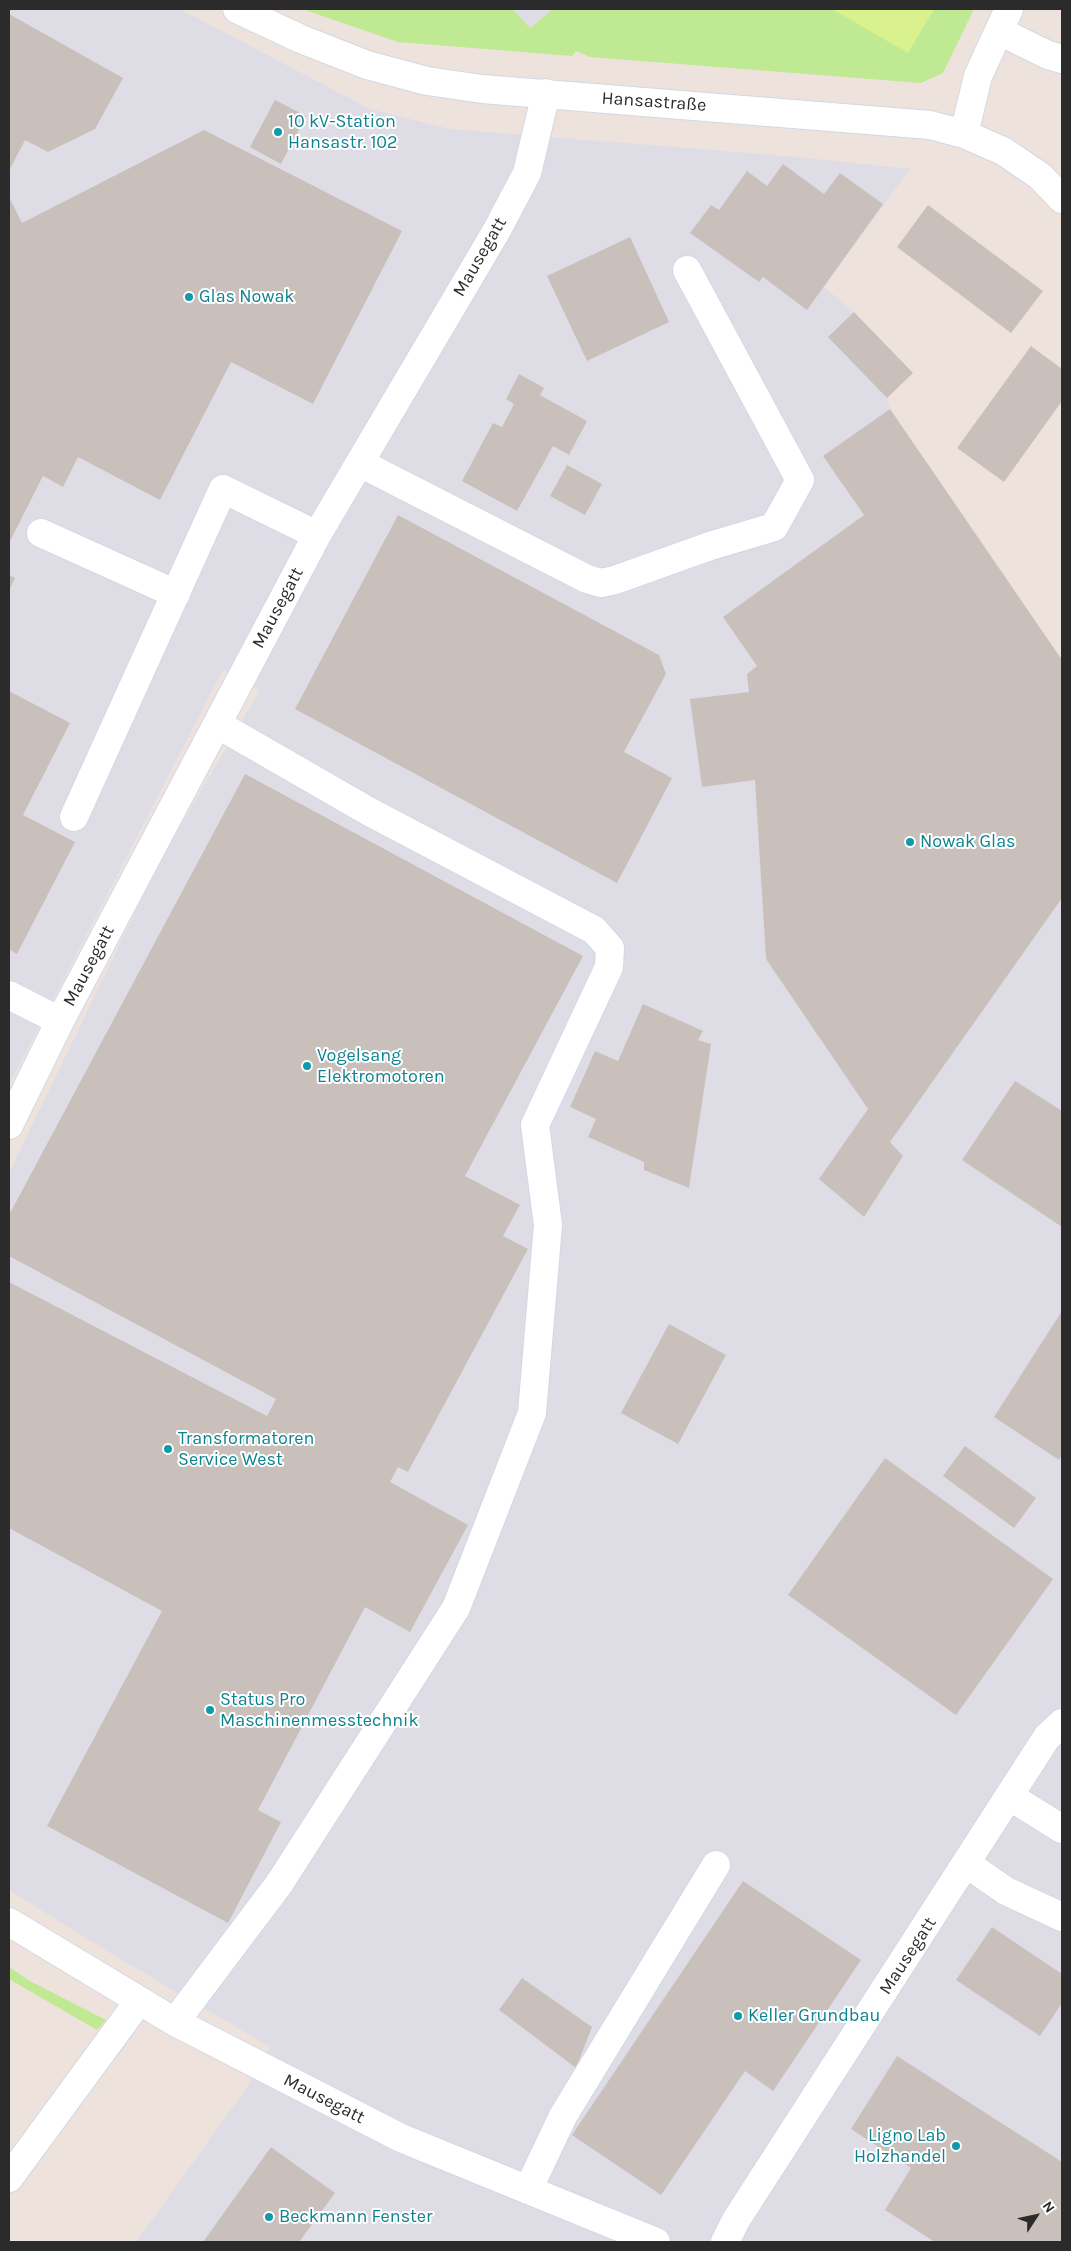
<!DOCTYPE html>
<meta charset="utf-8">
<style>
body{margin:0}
#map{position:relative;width:1071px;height:2251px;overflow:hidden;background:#eee3dc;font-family:Karla,sans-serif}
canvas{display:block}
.frame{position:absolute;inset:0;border:10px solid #2b2b2b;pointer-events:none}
.north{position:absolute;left:1011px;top:2191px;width:50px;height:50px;-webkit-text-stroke:4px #fff;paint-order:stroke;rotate:55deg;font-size:14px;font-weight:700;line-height:20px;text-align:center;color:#2b2b2b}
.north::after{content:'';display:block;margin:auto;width:18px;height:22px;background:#2b2b2b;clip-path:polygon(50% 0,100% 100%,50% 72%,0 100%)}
</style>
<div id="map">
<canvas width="1071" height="2251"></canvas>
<div class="frame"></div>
<div class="north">N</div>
</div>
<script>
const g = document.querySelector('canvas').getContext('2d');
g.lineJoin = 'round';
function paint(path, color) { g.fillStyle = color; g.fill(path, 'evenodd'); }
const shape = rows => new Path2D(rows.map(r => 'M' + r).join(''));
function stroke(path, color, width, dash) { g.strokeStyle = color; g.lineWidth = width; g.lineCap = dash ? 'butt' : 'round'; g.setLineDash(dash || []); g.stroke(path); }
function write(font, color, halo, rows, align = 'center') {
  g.font = font + ' Karla,sans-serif'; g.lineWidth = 4; g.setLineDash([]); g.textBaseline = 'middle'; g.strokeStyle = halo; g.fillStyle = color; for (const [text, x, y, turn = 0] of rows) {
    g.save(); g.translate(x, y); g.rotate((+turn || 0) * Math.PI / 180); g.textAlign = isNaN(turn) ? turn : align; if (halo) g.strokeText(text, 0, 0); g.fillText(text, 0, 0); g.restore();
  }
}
const industrial = shape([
 [9,9,180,9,370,109,450,129,788,156,910,169,824,287,854,312,913,373,887,398,890,409,1062,660,1062,2242,136,2242,245,2090,270,2047,115,1956,9,1890,9,1173,159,863,260,690,223,670,9,1085],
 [512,9,553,9,530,28]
]);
const green = shape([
 [302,9,512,9,530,28,553,9,974,9,943,73,921,83,590,57,576,51,572,56,398,42],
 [9,1967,30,1981,106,2020,97,2030,9,1979]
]);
const pitch = shape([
 [832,9,934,9,908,53]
]);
const building = shape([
 [9,14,123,78,95,129,48,152,25,140,9,171],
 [275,100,306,116,281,164,250,147],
 [204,130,402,231,313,404,231,362,160,500,78,457,63,487,43,476,9,543,9,197,22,223],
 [783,164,824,194,840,173,883,204,807,310,763,277,759,282,690,233,711,205,719,210,747,171,767,186],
 [928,205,1043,291,1011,333,897,247],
 [630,237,669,322,587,361,547,276],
 [854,312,913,373,887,398,828,337],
 [1031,346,1062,369,1062,401,1004,482,957,448],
 [519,374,544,388,540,395,587,421,569,455,553,446,517,511,462,481,493,423,502,427,514,404,506,399],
 [890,409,1062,660,1062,898,890,1142,903,1156,864,1217,819,1179,868,1109,766,959,755,780,702,787,690,699,749,692,747,674,757,666,723,617,864,515,823,456],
 [567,465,602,484,585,515,550,496],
 [398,515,659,655,666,674,624,752,672,778,617,883,295,709],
 [9,575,15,578,9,591],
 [9,691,70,723,23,815,75,842,17,954,9,949],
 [245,774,583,956,465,1176,520,1205,503,1236,528,1249,408,1472,398,1467,390,1482,468,1525,410,1632,365,1607,258,1810,281,1822,228,1923,47,1826,162,1611,9,1528,9,1282,267,1416,276,1399,9,1256,9,1215],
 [643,1004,703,1031,698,1040,711,1044,689,1188,644,1170,644,1162,588,1137,596,1119,570,1107,595,1051,618,1061],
 [1015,1081,1062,1111,1062,1227,962,1160],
 [1062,1311,1062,1455,1059,1460,994,1417],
 [669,1324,726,1355,678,1444,621,1413],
 [965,1446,1036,1498,1014,1528,943,1476],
 [885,1458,1053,1579,956,1715,788,1595],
 [743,1881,861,1960,773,2091,745,2071,661,2195,572,2135],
 [992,1927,1062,1974,1062,2003,1040,2036,956,1980],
 [522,1978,592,2027,576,2068,499,2010],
 [897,2056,1062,2162,1062,2242,935,2242,885,2210,911,2168,851,2129],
 [271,2147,335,2193,299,2242,203,2242]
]);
const minor = shape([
 [237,9,301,39,367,65,427,81,482,89,930,125,964,134,1003,151,1040,176,1062,199],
 [999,31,1048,55,1062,59],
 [964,134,978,76,1009,9],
 [360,463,540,555,587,579,601,583,615,580,710,546,774,527,800,480,687,270],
 [41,533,176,594],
 [74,817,223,489,317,535],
 [9,995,60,1021],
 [9,1125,60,1021,317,535,497,230,527,173,546,93],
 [1009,1796,1062,1829],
 [967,1864,1006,1891,1062,1917],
 [9,1922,175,2022,401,2138,656,2242],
 [175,2022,279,1884,456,1608,532,1413,548,1225,535,1125,609,967,610,948,594,930,368,811,217,724],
 [9,2178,139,2001],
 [528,2190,563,2116,716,1865],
 [725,2242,736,2220,1047,1737,1062,1723]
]);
const markers = [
 [278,132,5,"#0f9aa8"],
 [189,297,5,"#0f9aa8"],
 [910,842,5,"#0f9aa8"],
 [307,1066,5,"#0f9aa8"],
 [168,1449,5,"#0f9aa8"],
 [210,1710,5,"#0f9aa8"],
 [738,2016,5,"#0f9aa8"],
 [956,2146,5,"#0f9aa8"],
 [269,2217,5,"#0f9aa8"]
];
const streetNames = [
 ["Hansastraße",654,102,4],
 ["Mausegatt",480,257,-60],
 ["Mausegatt",278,608,-62],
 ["Mausegatt",89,966,-62],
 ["Mausegatt",908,1956,-57],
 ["Mausegatt",324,2099,27]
];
const cultureNames = [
 ["10 kV-Station",288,122],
 ["Hansastr. 102",288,143],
 ["Glas Nowak",199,297],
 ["Nowak Glas",920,842],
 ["Vogelsang",317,1056],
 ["Elektromotoren",317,1077],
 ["Transformatoren",178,1439],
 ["Service West",178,1460],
 ["Status Pro",220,1700],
 ["Maschinenmesstechnik",220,1721],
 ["Keller Grundbau",748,2016],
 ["Ligno Lab",946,2136,"right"],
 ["Holzhandel",946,2157,"right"],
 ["Beckmann Fenster",279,2217]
];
paint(industrial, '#dedde6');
paint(green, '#c0e993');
paint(pitch, '#d9f28e');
paint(building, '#c9c0bb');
stroke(minor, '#d1d8e5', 30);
stroke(minor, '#fff', 28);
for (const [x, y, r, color] of markers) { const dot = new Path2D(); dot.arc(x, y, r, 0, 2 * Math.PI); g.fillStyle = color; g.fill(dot); stroke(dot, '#fff', 2); }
write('18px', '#2b2b2b', '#fff', streetNames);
write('18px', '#0d838f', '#fff', cultureNames, 'left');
</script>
